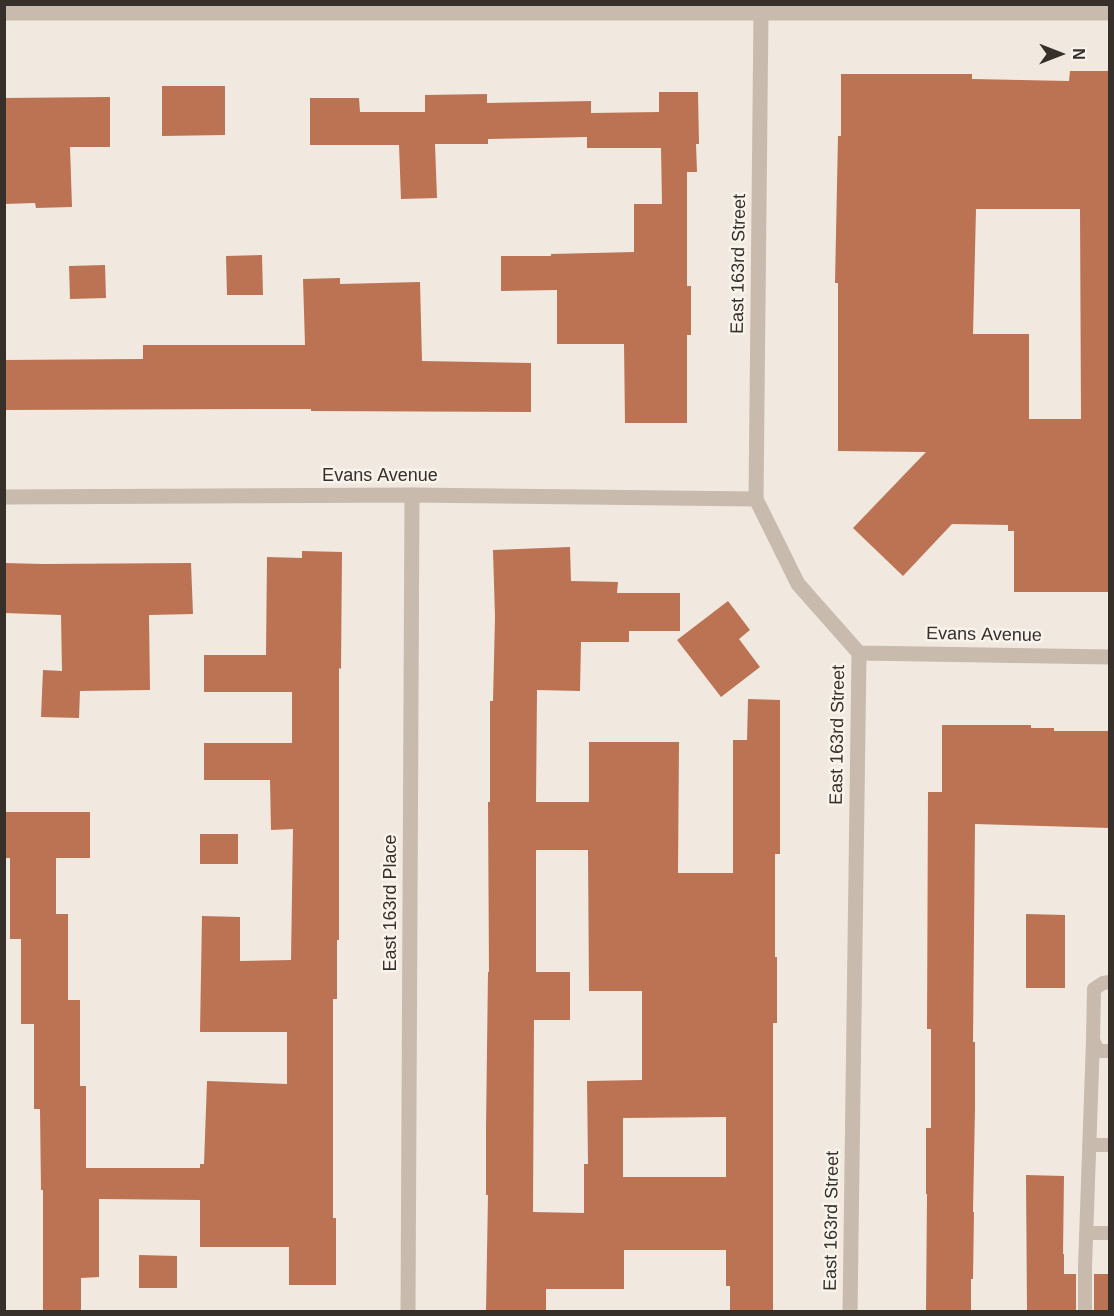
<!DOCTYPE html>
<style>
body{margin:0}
#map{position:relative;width:1114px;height:1316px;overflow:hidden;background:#f1e9df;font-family:Arial,sans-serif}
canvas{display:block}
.frame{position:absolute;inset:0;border:6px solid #372f2a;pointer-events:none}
.north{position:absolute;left:1030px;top:24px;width:60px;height:60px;-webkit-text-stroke:4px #f8f3eb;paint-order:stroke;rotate:90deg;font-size:16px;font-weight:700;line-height:24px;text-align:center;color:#372f2a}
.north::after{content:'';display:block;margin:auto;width:21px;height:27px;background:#372f2a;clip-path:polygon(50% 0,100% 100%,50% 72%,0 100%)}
</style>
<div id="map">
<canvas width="1114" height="1316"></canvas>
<div class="frame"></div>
<div class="north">N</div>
</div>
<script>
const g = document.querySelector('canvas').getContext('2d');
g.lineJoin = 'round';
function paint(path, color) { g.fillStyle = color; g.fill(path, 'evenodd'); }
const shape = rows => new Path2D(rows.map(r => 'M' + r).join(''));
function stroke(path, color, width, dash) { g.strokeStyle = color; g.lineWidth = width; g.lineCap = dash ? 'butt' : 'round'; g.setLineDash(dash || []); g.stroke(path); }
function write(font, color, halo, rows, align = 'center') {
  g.font = font + ' Arial,sans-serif'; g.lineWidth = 5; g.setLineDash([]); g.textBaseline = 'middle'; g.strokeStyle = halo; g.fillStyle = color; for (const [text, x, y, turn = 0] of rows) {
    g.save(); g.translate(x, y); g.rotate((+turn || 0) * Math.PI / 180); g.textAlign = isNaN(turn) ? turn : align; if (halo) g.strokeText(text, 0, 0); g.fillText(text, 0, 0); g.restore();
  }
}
const building = shape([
 [1070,71,1110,71,1110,592,1014,592,1014,531,1008,531,1008,525,952,524,903,576,853,528,926,452,838,451,838,283,835,283,838,136,841,136,841,74,972,74,972,79,1069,81],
 [976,209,1080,209,1081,419,1029,419,1029,334,973,334],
 [162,86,225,86,225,135,162,136],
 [659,92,698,92,699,144,696,144,697,172,687,172,687,286,691,286,691,335,687,335,687,423,625,423,624,344,557,344,557,290,501,291,501,256,551,256,551,254,634,252,634,204,662,204,661,148,587,148,587,137,488,139,488,144,435,144,437,198,401,199,399,145,310,145,310,98,359,98,360,112,425,112,425,95,487,94,487,103,591,101,591,113,659,112],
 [110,97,110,147,70,147,72,207,36,208,35,203,4,204,4,98],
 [262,255,263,295,227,295,226,256],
 [105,265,106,298,70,299,69,266],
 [340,278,340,284,420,282,422,361,531,363,531,412,311,411,311,409,248,409,4,410,4,360,143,359,143,345,305,345,303,279],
 [570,547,571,581,618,582,617,593,680,593,680,631,629,631,629,642,581,642,580,691,537,690,536,802,589,802,589,742,679,742,678,873,733,873,733,740,747,740,748,699,780,700,780,854,775,854,775,957,777,957,777,1023,773,1023,773,1311,730,1311,730,1286,726,1286,726,1250,624,1250,624,1289,546,1289,546,1311,486,1311,488,1195,486,1195,486,1128,488,972,489,972,488,802,490,802,490,701,493,701,495,617,493,550],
 [536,850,588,850,589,991,642,991,642,1080,587,1081,588,1164,584,1164,584,1213,533,1212,534,1020,570,1020,570,972,536,972],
 [726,1117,726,1177,623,1177,623,1118],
 [302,551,342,552,341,669,339,668,339,940,337,940,337,999,333,999,333,1218,336,1218,336,1285,289,1285,289,1247,200,1247,200,1200,99,1199,99,1277,81,1278,81,1311,43,1311,43,1190,41,1190,40,1109,34,1109,34,1024,21,1024,21,939,10,939,10,858,4,858,4,812,90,812,90,858,56,858,56,914,68,914,68,1000,80,1000,80,1086,86,1086,86,1168,200,1168,200,1164,204,1164,207,1081,287,1084,287,1032,200,1032,202,916,240,917,240,961,291,960,293,829,271,830,270,780,204,780,204,743,292,743,292,692,204,692,204,655,266,655,267,557,302,558],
 [4,563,43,564,191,563,193,614,149,615,150,690,80,691,79,718,41,717,43,670,62,671,61,615,4,613],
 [728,601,750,630,739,639,760,667,721,697,677,640],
 [942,725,1031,725,1031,728,1054,728,1054,731,1110,731,1110,828,975,824,973,1042,975,1042,975,1108,973,1212,974,1212,973,1279,971,1279,971,1311,926,1311,927,1194,926,1194,926,1128,931,1128,931,1029,927,1029,928,792,942,792],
 [200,834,238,834,238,864,200,864],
 [1026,914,1065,915,1065,988,1026,988],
 [1026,1175,1064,1176,1063,1254,1064,1254,1064,1274,1076,1274,1076,1311,1027,1311],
 [139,1255,177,1256,177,1288,139,1288],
 [1094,1274,1110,1274,1110,1311,1094,1311]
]);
const service = shape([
 [1110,982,1103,983,1094,989,1093,1040,1098,1051,1110,1051],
 [1089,1145,1110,1145],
 [1086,1233,1110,1233],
 [1085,1312,1085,1267,1093,1040]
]);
const minor = shape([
 [761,12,756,499,798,584,859,653,850,1312],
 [4,13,1110,13],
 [4,497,412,495,756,499],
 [859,653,1110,657],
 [408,1312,412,495]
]);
const streetNames = [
 ["East 163rd Street",739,264,-89],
 ["Evans Avenue",380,476],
 ["Evans Avenue",984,635,1],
 ["East 163rd Street",838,735,-89],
 ["East 163rd Place",391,903,-90],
 ["East 163rd Street",832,1221,-89]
];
paint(building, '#bb7353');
stroke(service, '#c8baac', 14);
stroke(minor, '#c8baac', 15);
write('18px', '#372f2a', '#f8f3eb', streetNames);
</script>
